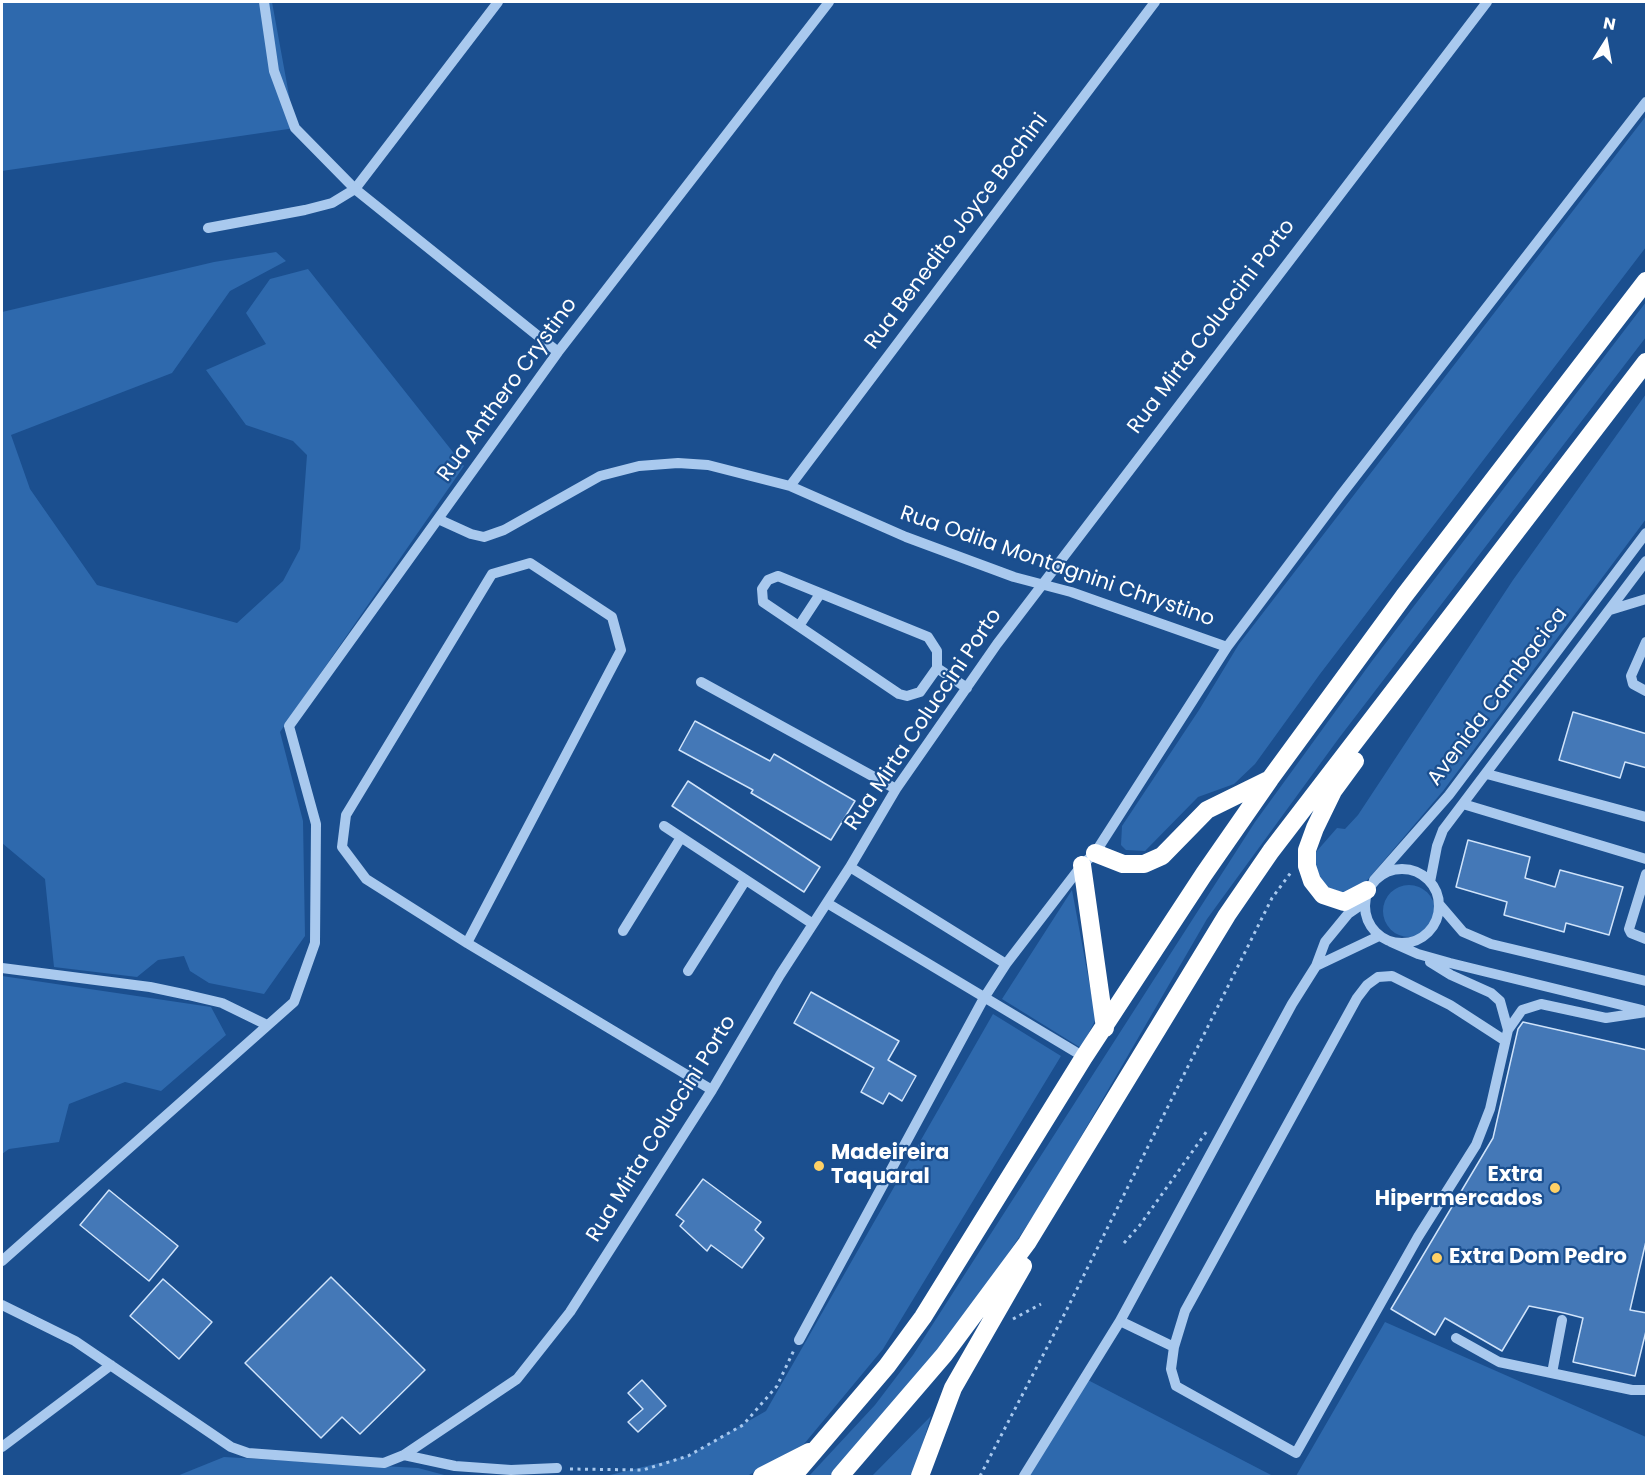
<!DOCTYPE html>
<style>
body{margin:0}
#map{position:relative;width:1648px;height:1478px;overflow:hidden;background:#1b4f8f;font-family:Poppins,sans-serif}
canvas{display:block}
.frame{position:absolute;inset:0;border:3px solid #fff;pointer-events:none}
.north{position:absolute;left:1576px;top:12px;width:60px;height:60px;-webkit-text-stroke:4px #1b4f8f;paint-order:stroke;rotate:11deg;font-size:16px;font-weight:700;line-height:24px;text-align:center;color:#fff}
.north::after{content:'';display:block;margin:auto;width:21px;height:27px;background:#fff;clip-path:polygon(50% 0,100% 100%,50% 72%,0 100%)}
</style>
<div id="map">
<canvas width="1648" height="1478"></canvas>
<div class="frame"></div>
<div class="north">N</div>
</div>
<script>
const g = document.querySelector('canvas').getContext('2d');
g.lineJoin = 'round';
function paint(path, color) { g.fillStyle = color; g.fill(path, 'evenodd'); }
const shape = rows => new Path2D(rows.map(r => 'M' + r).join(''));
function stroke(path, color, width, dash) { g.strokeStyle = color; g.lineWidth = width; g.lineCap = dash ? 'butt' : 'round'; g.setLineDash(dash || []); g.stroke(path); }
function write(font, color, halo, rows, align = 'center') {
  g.font = font + ' Poppins,sans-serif'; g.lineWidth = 4.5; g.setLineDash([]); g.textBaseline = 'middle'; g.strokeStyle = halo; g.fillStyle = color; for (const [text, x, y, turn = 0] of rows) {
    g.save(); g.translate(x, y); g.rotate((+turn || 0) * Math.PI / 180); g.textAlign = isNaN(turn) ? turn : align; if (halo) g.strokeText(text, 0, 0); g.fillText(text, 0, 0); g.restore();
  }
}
const green = shape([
 [2,2,272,2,295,128,2,171],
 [1646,116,1646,247,1320,674,1255,764,1234,784,1198,797,1145,851,1126,850,1121,845,1122,826,1199,710,1239,644],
 [276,252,286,261,230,291,172,373,11,435,30,489,97,585,237,623,283,581,300,549,307,455,293,441,246,425,206,370,266,344,246,313,270,279,308,269,464,466,280,732,303,821,305,936,264,994,209,983,190,971,184,956,158,960,137,977,54,967,45,879,2,843,2,312,214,262],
 [1646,302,1646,337,1339,738,1207,919,1046,1197,975,1303,901,1395,830,1476,809,1476,875,1405,913,1355,1255,822,1372,661],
 [1646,394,1646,519,1443,791,1358,891,1354,896,1322,886,1315,864,1316,852,1337,828,1345,829,1358,815,1513,580],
 '1383 911a26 26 0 1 1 52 0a26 26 0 1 1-52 0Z',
 [1072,890,1096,1019,1081,1048,1002,999],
 [2,976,211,1007,226,1035,161,1091,125,1082,69,1104,59,1142,9,1149,2,1154],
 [993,1014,1061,1056,883,1349,804,1444,747,1476,606,1476,688,1456,766,1411],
 [1385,1322,1646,1437,1646,1476,1296,1476],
 [1084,1378,1273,1476,1028,1476],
 [931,1416,913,1476,872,1476],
 [224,1457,418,1468,448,1476,177,1476]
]);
const building = shape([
 [1573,712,1647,734,1647,768,1625,762,1620,778,1559,760,1573,712],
 [695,721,770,761,774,754,855,801,831,840,751,793,753,790,679,750,695,721],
 [688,781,820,867,804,892,672,806,688,781],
 [1468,840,1530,857,1525,878,1555,887,1560,870,1623,887,1609,935,1566,923,1564,932,1504,915,1507,902,1456,887,1468,840],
 [811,992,899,1041,888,1060,916,1076,902,1101,889,1093,883,1104,861,1092,874,1068,794,1023,811,992],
 [1523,1022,1647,1050,1647,1237,1630,1310,1647,1313,1647,1327,1635,1376,1573,1362,1583,1318,1564,1313,1529,1306,1502,1351,1445,1318,1435,1335,1391,1309,1493,1138,1518,1029,1523,1022],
 [703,1179,761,1222,755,1230,764,1238,742,1268,711,1245,707,1251,680,1226,684,1221,676,1215,703,1179],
 [109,1190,178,1246,149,1281,80,1225,109,1190],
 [331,1277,425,1370,360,1434,342,1417,321,1438,245,1363,331,1277],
 [163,1279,212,1322,179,1359,130,1316,163,1279],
 [642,1380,666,1406,638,1432,628,1422,643,1409,628,1393,642,1380]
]);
const path = shape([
 [1124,1243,1140,1225,1207,1131],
 [1013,1319,1041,1304],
 [570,1469,643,1470,688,1456,743,1425,777,1386,794,1350],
 [980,1476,1066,1311,1272,898,1292,871]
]);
const minor = shape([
 [264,2,274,71,295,128,355,189,558,352],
 [208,228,305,210,332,203,355,189,498,2],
 [790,486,1155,2],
 [438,519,471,534,484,537,504,530,600,476,639,466,678,463,708,465,790,486,906,537,1014,577,1071,592,1227,647],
 [778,576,928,637,937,651,937,668,920,692,907,696,899,694,763,602,762,589,768,580,778,576],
 [1610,610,1646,599],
 [799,626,820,594],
 [1646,642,1631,676,1633,684,1646,691],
 [937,668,967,688],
 [701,682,896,789],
 [1487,774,1646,817],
 [1463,804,1646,859],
 [664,826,813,924],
 [850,867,1006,964],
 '1365 906a37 37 0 1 1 74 0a37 37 0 1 1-74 0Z',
 [1646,874,1629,929,1631,933,1646,939],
 [1374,880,1449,795,1646,533],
 [1430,882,1437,846,1443,830,1646,561],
 [827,903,1084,1057],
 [1439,904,1463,932,1491,944,1646,981],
 [623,931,680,839],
 [1391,942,1418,954,1450,963,1642,1010],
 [467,943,621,650,612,617,530,563,492,574,346,815,342,847,366,879,467,943,712,1090],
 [1430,962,1451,975,1491,993,1500,1001,1508,1030],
 [1316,966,1379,936],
 [2,968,150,987,188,995,222,1003,267,1025],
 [688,971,745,881],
 [1504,1040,1450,1005,1392,976,1378,977,1367,985,1357,998,1185,1311,1174,1347,1171,1369,1176,1386,1296,1453,1418,1237,1476,1145,1490,1109,1508,1030,1522,1010,1541,1004,1606,1018,1646,1012],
 [2,1261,294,1002,315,943,316,824,289,726,558,352,829,2],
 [2,1305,75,1341,231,1447,248,1453,384,1463,404,1455,517,1379,570,1312,712,1090,780,975,850,867,896,789,997,644,1487,2],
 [1120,1321,1174,1347],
 [1456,1338,1499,1362,1632,1390,1646,1390],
 [799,1340,984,998,1006,964,1082,865,1095,853,1227,647,1341,495,1646,102],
 [1552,1373,1562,1320],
 [2,1447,111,1365],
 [404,1455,455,1466,511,1470,557,1468],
 [1024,1476,1120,1321,1292,1004,1316,966,1325,942,1348,914,1364,903]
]);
const highway = shape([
 [1355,761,1333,791,1315,828,1307,850,1307,866,1312,881,1323,895,1344,902,1367,890],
 [1095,853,1123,864,1144,864,1162,856,1207,810,1268,780],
 [1082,865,1105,1028],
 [762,1476,809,1452],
 [793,1476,887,1366,923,1317,1084,1057,1204,874,1270,779,1404,596,1646,281],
 [840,1476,944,1355,1027,1243,1227,915,1271,851,1646,362],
 [920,1476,953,1388,1023,1266]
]);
const markers = [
 [819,1166,6,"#ffd166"],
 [1555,1188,6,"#ffd166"],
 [1437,1258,6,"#ffd166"]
];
const streetNames = [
 ["Rua Benedito Joyce Bochini",957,232,-53],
 ["Rua Mirta Coluccini Porto",1212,327,-53],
 ["Rua Anthero Crystino",508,390,-54],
 ["Rua Odila Montagnini Chrystino",1057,567,19],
 ["Avenida Cambacica",1498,697,-53],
 ["Rua Mirta Coluccini Porto",924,720,-56],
 ["Rua Mirta Coluccini Porto",662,1129,-58]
];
const poiNames = [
 ["Madeireira",831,1154],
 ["Taquaral",831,1178],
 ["Extra",1543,1176,"right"],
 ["Hipermercados",1543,1200,"right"],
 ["Extra Dom Pedro",1449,1258]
];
paint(green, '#2e69ad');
paint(building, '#4478b7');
stroke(building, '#cfe3fa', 1.5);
stroke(path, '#a9c9ee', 3, [3, 4.5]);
stroke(minor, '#a9c9ee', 10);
stroke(highway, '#fff', 18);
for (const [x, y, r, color] of markers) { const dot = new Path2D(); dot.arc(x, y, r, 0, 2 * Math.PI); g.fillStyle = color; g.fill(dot); stroke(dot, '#1b4f8f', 2); }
write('21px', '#fff', '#1b4f8f', streetNames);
write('bold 21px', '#fff', '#1b4f8f', poiNames, 'left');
</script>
